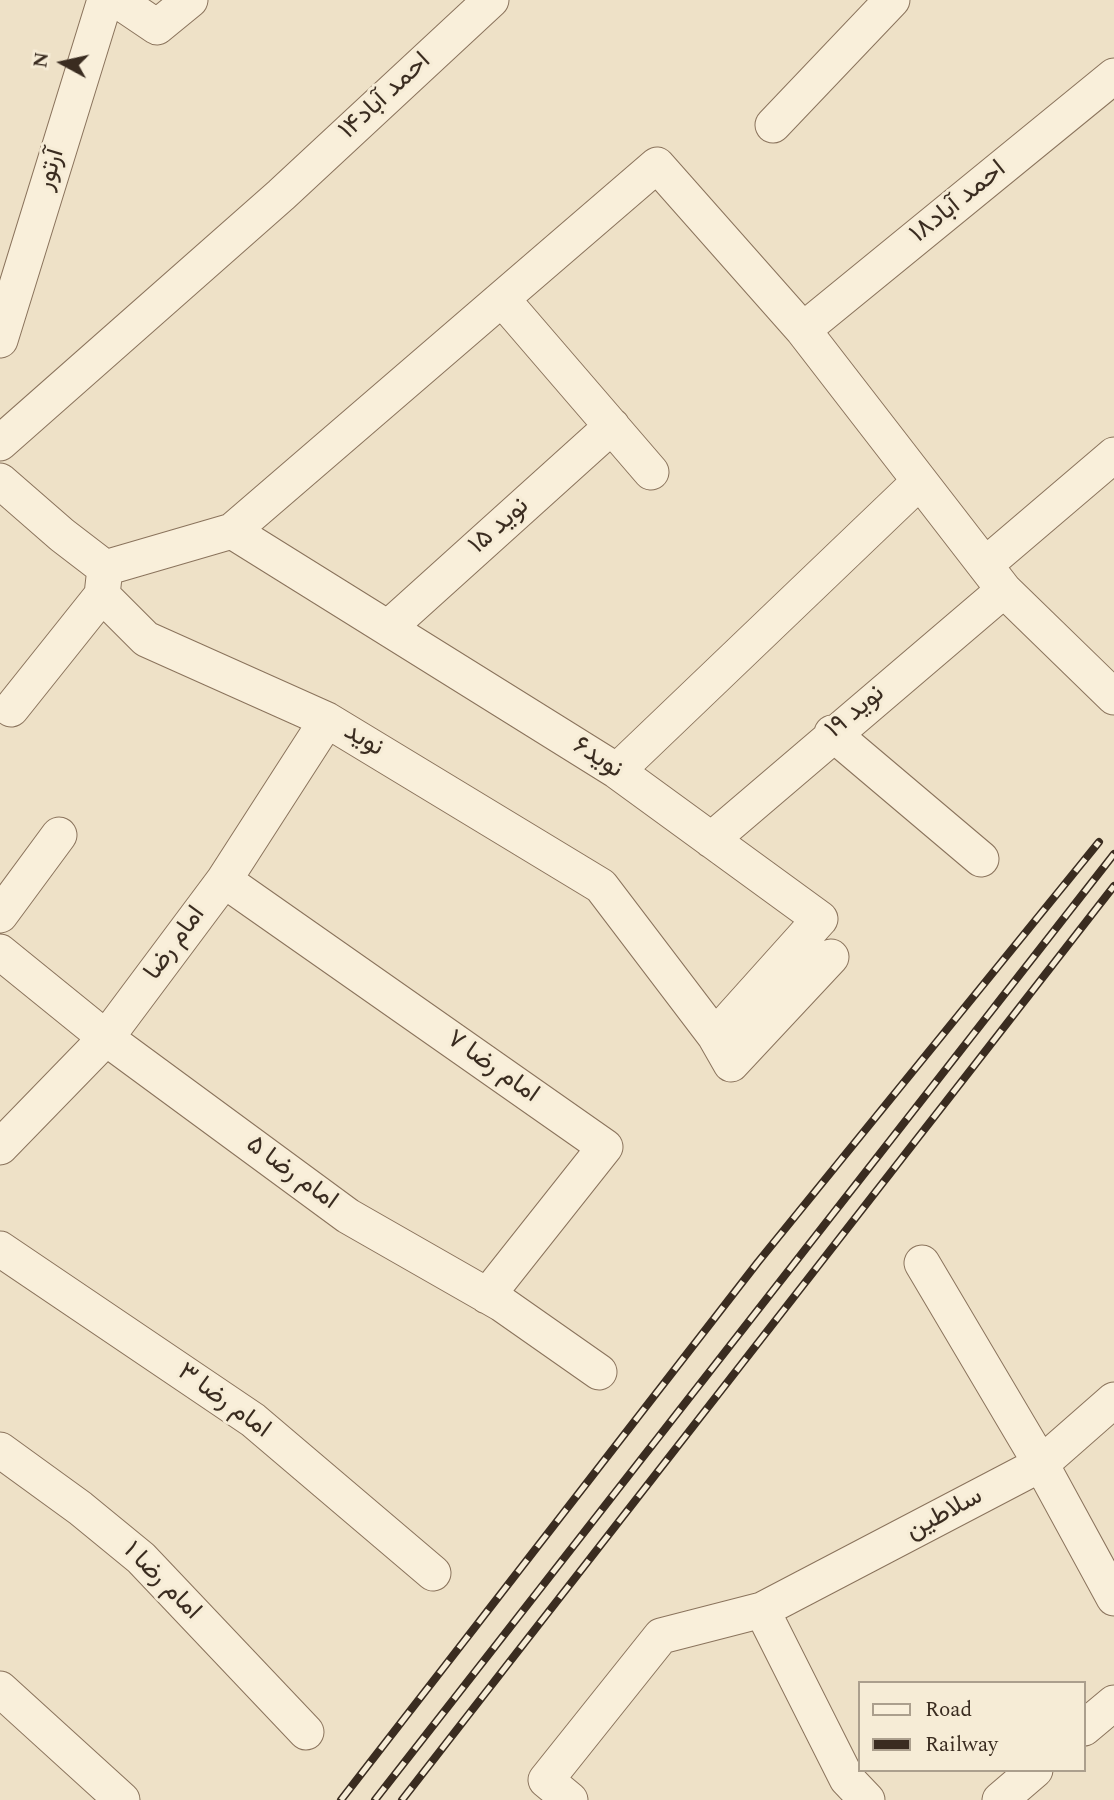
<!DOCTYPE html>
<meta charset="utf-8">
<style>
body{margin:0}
#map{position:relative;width:1114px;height:1800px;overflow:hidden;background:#eee1c7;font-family:Spectral,serif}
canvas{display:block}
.legend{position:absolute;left:858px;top:1681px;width:228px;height:91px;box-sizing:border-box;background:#f6ecd6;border:2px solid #ab9f8d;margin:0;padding:9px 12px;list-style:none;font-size:21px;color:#3a2c20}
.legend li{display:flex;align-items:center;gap:14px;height:35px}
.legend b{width:35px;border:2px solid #ab9f8d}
.north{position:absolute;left:28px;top:28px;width:70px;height:70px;-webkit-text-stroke:5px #f6ecd6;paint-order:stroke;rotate:278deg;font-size:19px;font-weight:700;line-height:28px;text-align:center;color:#3a2c20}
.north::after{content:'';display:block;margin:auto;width:24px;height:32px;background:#3a2c20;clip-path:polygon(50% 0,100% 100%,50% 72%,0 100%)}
</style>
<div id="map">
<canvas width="1114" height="1800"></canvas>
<ul class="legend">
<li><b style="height:9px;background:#f9efda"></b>Road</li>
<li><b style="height:9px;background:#3a2c20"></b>Railway</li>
</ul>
<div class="north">N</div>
</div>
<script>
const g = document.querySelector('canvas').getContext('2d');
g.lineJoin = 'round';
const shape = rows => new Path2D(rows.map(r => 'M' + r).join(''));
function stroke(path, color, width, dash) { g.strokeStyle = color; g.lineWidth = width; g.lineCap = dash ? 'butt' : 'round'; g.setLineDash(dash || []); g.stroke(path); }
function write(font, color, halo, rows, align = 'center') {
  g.font = font + ' Spectral,Vazirmatn,serif'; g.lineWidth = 6; g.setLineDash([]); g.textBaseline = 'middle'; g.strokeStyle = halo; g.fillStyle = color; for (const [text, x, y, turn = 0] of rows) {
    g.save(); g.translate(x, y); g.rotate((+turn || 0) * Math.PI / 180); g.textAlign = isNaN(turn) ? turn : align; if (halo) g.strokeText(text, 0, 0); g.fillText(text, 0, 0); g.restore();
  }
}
const minor = shape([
 [117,0,157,27,190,0],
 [773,125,892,0],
 [502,299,651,472],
 [803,330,1114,76],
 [0,340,105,0],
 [0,443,281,195,491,0],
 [0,481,62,535,105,568,102,595,146,639,327,720,601,886,715,1036,731,1064,831,957],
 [232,531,617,771,820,919,715,1036],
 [985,565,1114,455],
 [105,568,232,531,657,165,803,330,1004,590,1114,697],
 [388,628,612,426],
 [11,709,102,595],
 [832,733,981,859],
 [617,771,918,483],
 [711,840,1004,590],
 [224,880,605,1147,487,1296],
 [0,915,59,835],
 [0,952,106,1038,348,1216,502,1304,599,1372],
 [0,1147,106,1038,224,880,327,720],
 [0,1249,253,1420,433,1573],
 [922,1263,1041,1464,1114,1598],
 [0,1450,80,1508,141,1558,306,1732],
 [762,1610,847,1779,867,1800],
 [0,1689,122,1800],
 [1084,1728,1114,1703],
 [570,1800,546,1780,661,1636,762,1610,1041,1464,1114,1400],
 [1000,1800,1035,1770]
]);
const rail = shape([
 [341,1800,758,1262,1099,842],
 [375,1800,1114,854],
 [402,1800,1114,886]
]);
const streetNames = [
 ["احمد آباد۱۴",386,97,-43],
 ["آرتور",52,170,-73],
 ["احمد آباد۱۸",959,203,-39],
 ["نوید ۱۵",500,527,-42],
 ["نوید ۱۹",856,713,-40],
 ["نوید",363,741,30],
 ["نوید۶",597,759,33],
 ["امام رضا",176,944,-54],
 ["امام رضا ۷",492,1068,35],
 ["امام رضا ۵",291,1174,36],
 ["امام رضا ۳",223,1402,36],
 ["سلاطین",945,1515,-28],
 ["امام رضا ۱",161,1582,45]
];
stroke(minor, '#8a735c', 37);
stroke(minor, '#f9efda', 35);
stroke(rail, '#3a2c20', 8);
stroke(rail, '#f6ecd6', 5, [16]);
write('26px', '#3a2c20', '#f6ecd6', streetNames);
</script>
